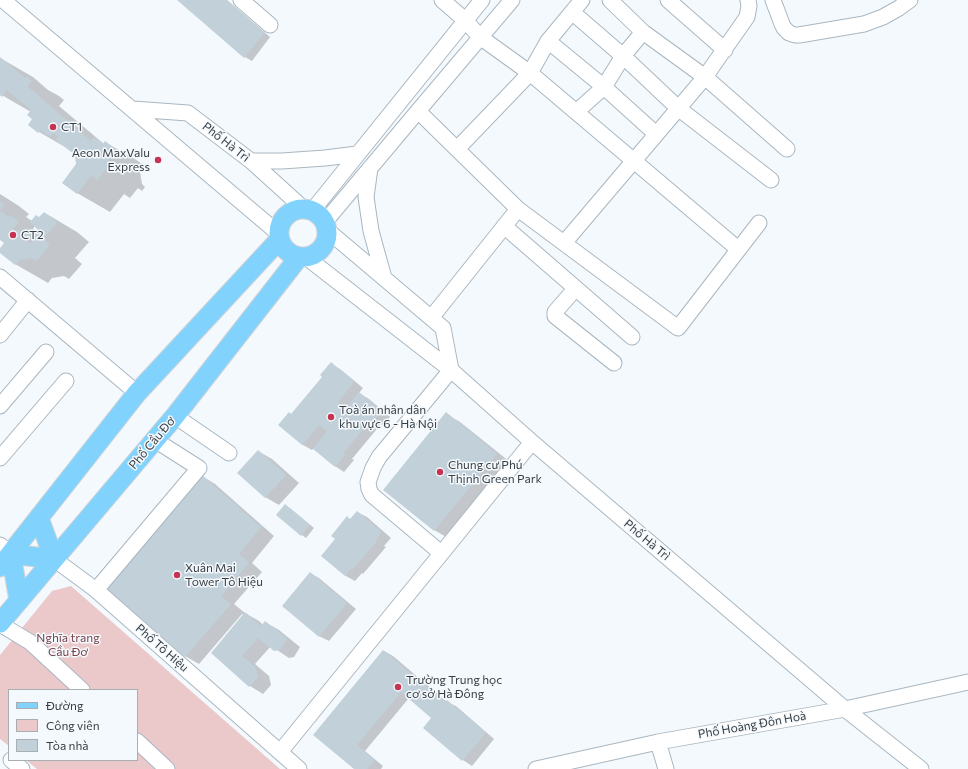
<!DOCTYPE html>
<meta charset="utf-8">
<style>
body{margin:0}
#map{position:relative;width:968px;height:769px;overflow:hidden;background:#f4f9fe;font-family:Commissioner,sans-serif}
canvas{display:block}
.legend{position:absolute;left:8px;top:689px;width:130px;height:72px;box-sizing:border-box;background:#f4f9fe;border:1px solid #a8aeb2;margin:0;padding:5px 7px;list-style:none;font-size:12px;color:#373d41}
.legend li{display:flex;align-items:center;gap:8px;height:20px}
.legend b{width:20px;border:1px solid #a8aeb2}
</style>
<div id="map">
<canvas width="968" height="769"></canvas>
<ul class="legend">
<li><b style="height:5px;background:#81d3fd"></b>Đường</li>
<li><b style="height:11px;background:#ebc8ca"></b>Công viên</li>
<li><b style="height:11px;background:#c2d0da"></b>Tòa nhà</li>
</ul>
</div>
<script>
const g = document.querySelector('canvas').getContext('2d');
g.lineJoin = 'round';
function paint(path, color) { g.fillStyle = color; g.fill(path, 'evenodd'); }
const shape = rows => new Path2D(rows.map(r => 'M' + r).join(''));
function stroke(path, color, width, dash) { g.strokeStyle = color; g.lineWidth = width; g.lineCap = dash ? 'butt' : 'round'; g.setLineDash(dash || []); g.stroke(path); }
function write(font, color, halo, rows, align = 'center') {
  g.font = font + ' Commissioner,sans-serif'; g.lineWidth = 3; g.setLineDash([]); g.textBaseline = 'middle'; g.strokeStyle = halo; g.fillStyle = color; for (const [text, x, y, turn = 0] of rows) {
    g.save(); g.translate(x, y); g.rotate((+turn || 0) * Math.PI / 180); g.textAlign = isNaN(turn) ? turn : align; if (halo) g.strokeText(text, 0, 0); g.fillText(text, 0, 0); g.restore();
  }
}
const green = shape([
 [71,586,280,769,37,769,26,760,137,760,137,690,9,690,9,746,0,739,0,655,52,591]
]);
const shadow = shape([
 [178,0,227,0,270,37,252,61,245,57],
 [0,58,33,77,48,90,59,96,64,100,59,106,104,144,105,142,138,161,145,167,140,172,142,184,145,187,142,191,138,188,130,198,124,194,110,212,77,193,77,164,76,155,72,151,39,132,29,124,34,119,31,112,0,94],
 [109,151,112,151,105,158],
 [0,194,19,206,29,214,26,217,32,221,40,218,45,213,77,232,89,242,75,258,82,264,69,279,64,276,52,278,48,283,15,264,0,251,0,249,5,243,0,239],
 [35,226,42,231,40,233,33,229],
 [331,364,340,369,363,388,359,393,369,399,390,417,383,426,381,424,352,459,354,460,344,472,335,466,314,448,312,450,303,445,280,425,291,415,324,376],
 [446,414,460,422,510,462,448,538,434,530],
 [258,451,272,459,299,483,279,505,265,497],
 [202,476,215,484,274,536,252,563,262,572,234,604,245,613,259,621,263,625,265,622,279,630,300,647,294,657,289,658,271,646,255,664,269,676,271,685,263,694,250,686,212,653,244,615,242,614,199,664,185,656],
 [290,508,314,528,306,538,302,535,277,515],
 [357,512,367,517,391,538,384,546,386,547,363,574,362,573,355,581,346,576,323,556],
 [310,573,319,578,356,609,329,641,319,636],
 [384,651,393,656,447,702,456,706,494,739,472,766,463,760,424,728,433,718,409,698,365,751,383,766,381,769,355,769,314,735]
]);
const building = shape([
 [177,0,226,0,264,33,244,58],
 [0,57,25,78,26,76,32,81,27,86,91,141,94,137,103,144,105,141,113,147,108,153,109,164,113,167,109,173,105,170,97,180,91,175,77,194,62,183,76,164,75,155,56,140,58,137,53,133,50,137,41,130,38,133,28,125,32,119,27,115,31,110,7,90,2,97,0,95],
 [0,202,4,205,0,210],
 [0,211,8,217,10,215,19,222,12,230,14,231,26,230,27,241,30,244,40,232,30,222,36,215,39,217,44,212,57,223,43,239,50,245,36,261,32,258,20,260,15,265,0,253,0,248,4,243,0,240],
 [331,362,354,382,338,402,346,408,359,392,382,411,373,421,371,420,343,453,345,455,335,467,313,449,327,431,319,425,302,445,278,425,289,412,291,414,322,377,320,375],
 [446,412,497,454,434,531,383,490],
 [258,450,286,475,265,498,237,473],
 [202,475,261,527,239,554,249,563,221,596,231,604,185,657,105,587],
 [285,504,310,525,301,536,276,515],
 [357,511,382,532,376,540,377,541,353,569,352,568,345,576,321,556,335,539,331,536,347,516,350,519],
 [310,572,347,603,319,637,282,606],
 [245,612,261,626,265,621,287,639,280,650,274,651,258,638,242,656,255,667,258,677,249,687,211,653],
 [383,650,445,702,447,700,486,733,462,761,423,728,431,718,401,692,357,745,375,760,367,769,354,769,313,735]
]);
const minor = shape([
 [3,0,278,233],
 [241,0,270,25],
 [442,0,465,20,480,37,530,73,738,249],
 [668,0,725,50],
 [773,0,782,24,784,28,789,33,795,35,799,35,864,24,883,17,899,8,910,0],
 [572,12,623,56,678,108,771,180],
 [643,32,705,77,787,149],
 [548,41,604,87,656,134],
 [133,109,188,113,251,161,304,209],
 [418,111,518,209,678,328,759,223],
 [576,112,604,87,623,56,643,32,610,0],
 [457,149,530,73,548,41,582,0],
 [251,161,282,161,325,158,357,154],
 [370,168,366,197,371,231,384,278],
 [312,211,482,0],
 [324,223,418,111,512,0],
 [504,226,632,337],
 [327,230,443,328,451,370],
 [564,243,705,77,747,17,749,6,748,0],
 [306,257,451,370,532,442,845,709,921,769],
 [0,277,137,393],
 [575,289,555,312,555,316,614,363],
 [431,318,518,209],
 [0,335,28,300],
 [0,406,46,352],
 [175,416,229,453],
 [0,458,66,381],
 [0,545,11,554],
 [441,553,372,495,369,489,368,482,373,468,379,457,451,370],
 [54,559,96,590,299,769],
 [96,590,199,468,155,440],
 [0,624,30,642,82,690],
 [137,741,167,769],
 [658,742,666,769],
 [280,752,532,442],
 [11,760,22,769],
 [536,769,658,742,845,709,968,682]
]);
const major = shape([
 '279 233a24 24 0 1 1 48 0a24 24 0 1 1-48 0Z',
 [39,518,54,559],
 [11,554,19,601],
 [11,554,54,559],
 [0,567,137,393,279,240],
 [0,623,175,416,299,257]
]);
const markers = [
 [53,127,4,"#c53553"],
 [158,160,4,"#c53553"],
 [13,235,4,"#c53553"],
 [331,417,4,"#c53553"],
 [440,472,4,"#c53553"],
 [177,575,4,"#c53553"],
 [398,687,4,"#c53553"]
];
const poiNames = [
 ["CT1",61,127],
 ["Aeon MaxValu",150,153,"right"],
 ["Express",150,167,"right"],
 ["CT2",21,235],
 ["Toà án nhân dân",339,410],
 ["khu vực 6 - Hà Nội",339,424],
 ["Chung cư Phú",448,465],
 ["Thịnh Green Park",448,479],
 ["Xuân Mai",185,568],
 ["Tower Tô Hiệu",185,582],
 ["Trường Trung học",406,680],
 ["cơ sở Hà Đông",406,694]
];
const streetNames = [
 ["Phố Hà Trì",226,142,38],
 ["Phố Cầu Đơ",152,443,-50],
 ["Phố Hà Trì",647,540,40],
 ["Phố Tô Hiệu",162,648,41],
 ["Phố Hoàng Đôn Hoà",752,725,-10]
];
const parkNames = [
 ["Nghĩa trang",68,638],
 ["Cầu Đơ",68,652]
];
paint(green, '#ebc8ca');
paint(shadow, '#0003');
paint(building, '#c2d0da');
stroke(minor, '#a9b7c0', 17);
stroke(major, '#d3d4d5', 21);
stroke(minor, '#fff', 15);
stroke(major, '#81d3fd', 19);
for (const [x, y, r, color] of markers) { const dot = new Path2D(); dot.arc(x, y, r, 0, 2 * Math.PI); g.fillStyle = color; g.fill(dot); stroke(dot, '#f4f9fe', 1.5); }
write('12px', '#373d41', '#f4f9fe', poiNames, 'left');
write('12px', '#373d41', '#f4f9fe', streetNames);
write('12px', '#7a4349', '#f4f9fe', parkNames);
</script>
